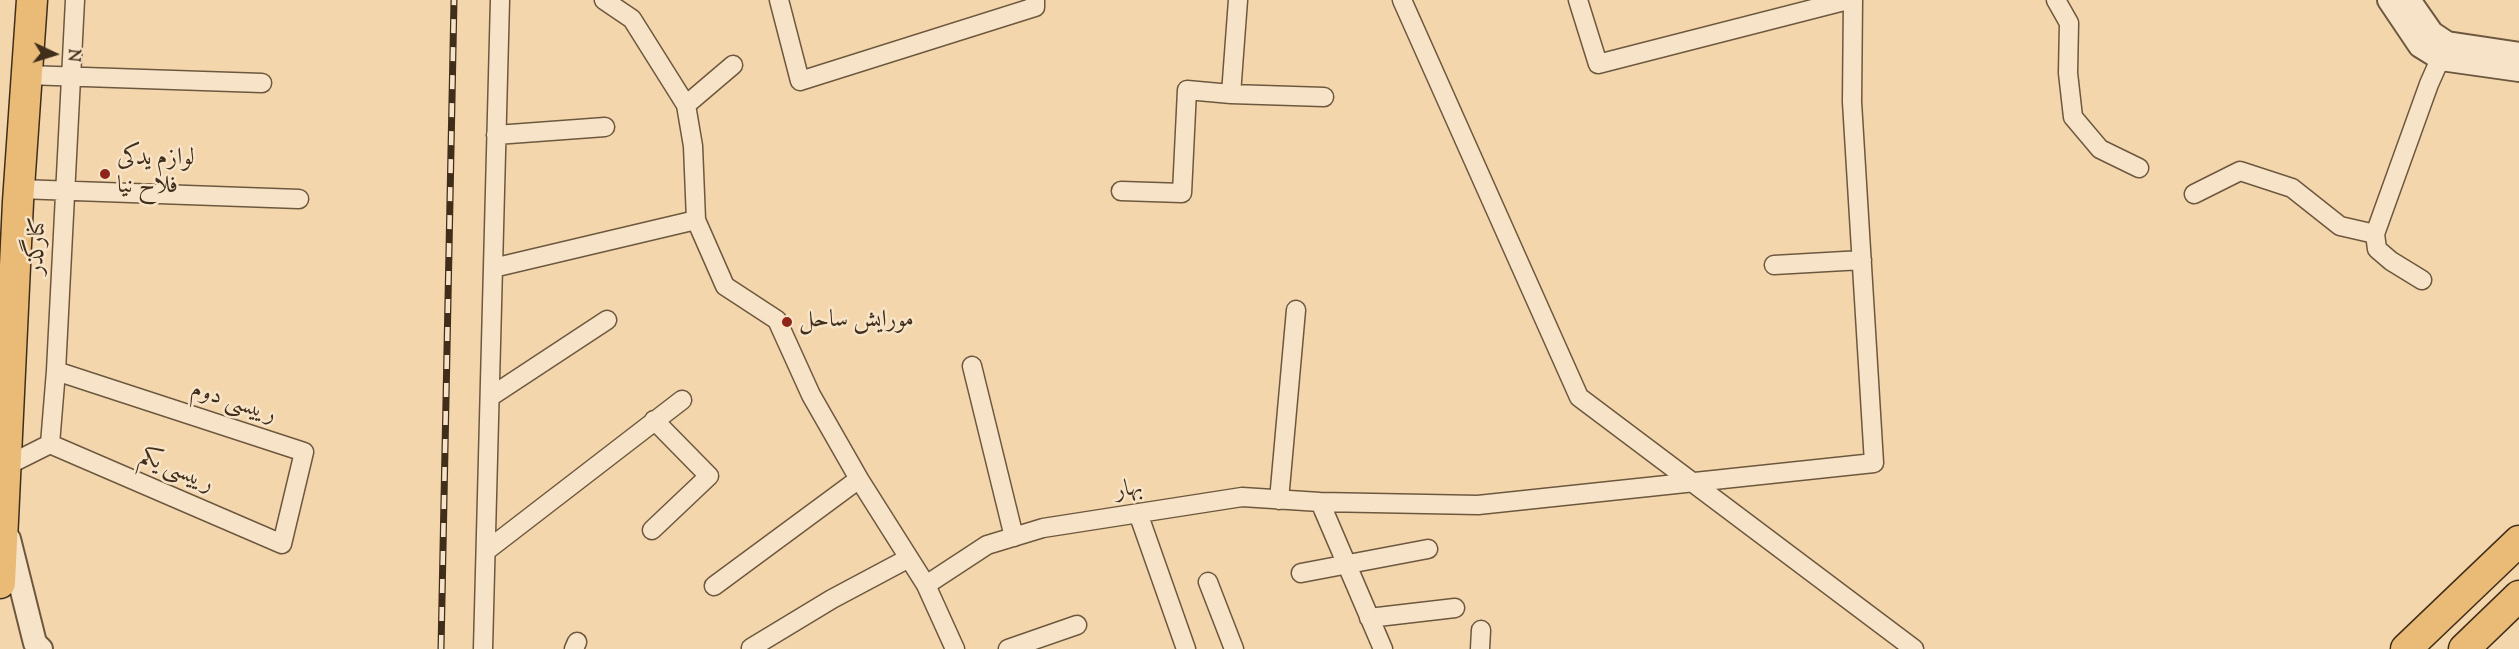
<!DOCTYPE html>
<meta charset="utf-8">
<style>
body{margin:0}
#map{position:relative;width:2519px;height:649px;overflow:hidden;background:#f3d6ab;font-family:"Sorts Mill Goudy",serif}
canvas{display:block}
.north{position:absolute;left:24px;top:24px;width:60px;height:60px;-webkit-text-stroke:4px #f7e4c8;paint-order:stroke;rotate:94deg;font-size:16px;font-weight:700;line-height:24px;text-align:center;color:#402e1b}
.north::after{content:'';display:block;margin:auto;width:21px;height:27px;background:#402e1b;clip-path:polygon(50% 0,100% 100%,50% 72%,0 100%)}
</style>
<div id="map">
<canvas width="2519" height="649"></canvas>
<div class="north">N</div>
</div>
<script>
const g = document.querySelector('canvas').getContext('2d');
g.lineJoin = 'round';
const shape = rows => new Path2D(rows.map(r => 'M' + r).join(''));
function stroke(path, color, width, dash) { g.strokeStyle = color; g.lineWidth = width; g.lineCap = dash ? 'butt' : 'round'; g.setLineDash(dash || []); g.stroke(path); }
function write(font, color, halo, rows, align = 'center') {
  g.font = font + ' "Sorts Mill Goudy",Amiri,serif'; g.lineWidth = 5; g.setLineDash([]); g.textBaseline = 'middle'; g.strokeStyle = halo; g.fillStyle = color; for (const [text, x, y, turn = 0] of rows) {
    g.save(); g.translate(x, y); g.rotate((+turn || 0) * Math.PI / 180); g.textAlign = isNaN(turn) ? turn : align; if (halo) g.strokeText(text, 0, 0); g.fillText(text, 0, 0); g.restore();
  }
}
const minor = shape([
 [604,0,632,19,686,105,733,65],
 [779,0,800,81,1035,7,1035,0],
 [1402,0,1579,397,1914,649],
 [1578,0,1598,64,1848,0],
 [2056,0,2069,23,2068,73,2073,117,2100,149,2139,168],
 [26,75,262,83],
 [1231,94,1324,97],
 [686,105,693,146,696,220,725,286,777,320,811,395,859,479,926,585,955,649],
 [496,135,605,127],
 [19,189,299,199],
 [1121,191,1182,193,1187,90,1231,94,1238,0],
 [2194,194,2240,171,2292,188,2340,226,2375,234],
 [1774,265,1862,260],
 [493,268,696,220],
 [2422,280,2391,261,2377,249,2375,234,2429,84,2445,48],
 [972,366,1014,537],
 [490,397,607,320],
 [50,444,282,544,304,452,56,371],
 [6,466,50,444,56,371,75,0],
 [1279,500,1296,310],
 [1320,502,1383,649],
 [1138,513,1186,649],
 [652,530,709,476,654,420],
 [486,551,682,400],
 [1301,573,1428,549],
 [1208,582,1234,649],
 [926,585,987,545,1043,528,1242,497,1320,502,1478,505,1874,463,1852,102,1853,0],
 [714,586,859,479],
 [1369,618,1455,608],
 [751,648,832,599,909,558],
 [483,649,500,0],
 [574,649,577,642],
 [1008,649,1077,625],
 [1480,649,1481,630]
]);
const tertiary = shape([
 [2389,0,2420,46,2441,59,2519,70],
 [2409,0,2432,33,2447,43,2519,54],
 [9,539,35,643,41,649]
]);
const trunk = shape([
 [0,583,18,202,32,0],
 [2406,649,2519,541],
 [2464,649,2519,596]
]);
const rail = shape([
 [441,649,454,0]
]);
const markers = [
 [105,174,6,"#8f2418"],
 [787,322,6,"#8f2418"]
];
const poiNames = [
 ["لوازم یدکی",117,160],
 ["فلاح نیا",117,188],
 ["مورایش ساحل",799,322]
];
const streetNames = [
 ["کنارگذر",39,246,-87],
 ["رییسی دوم",233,404,18],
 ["رییسی یکم",176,472,23],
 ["بهار",1129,491,-9]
];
stroke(minor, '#6d583f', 21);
stroke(tertiary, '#6d583f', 26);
stroke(trunk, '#402e1b', 33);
stroke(minor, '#f7e4c8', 18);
stroke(tertiary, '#f7e4c8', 22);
stroke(trunk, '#eabb76', 30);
stroke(rail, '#402e1b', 7);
stroke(rail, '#f7e4c8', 4.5, [14]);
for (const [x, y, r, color] of markers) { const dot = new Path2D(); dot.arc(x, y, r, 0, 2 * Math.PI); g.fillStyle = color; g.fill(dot); stroke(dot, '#f7e4c8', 2); }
write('24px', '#402e1b', '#f7e4c8', poiNames, 'left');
write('24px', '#402e1b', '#f7e4c8', streetNames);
</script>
